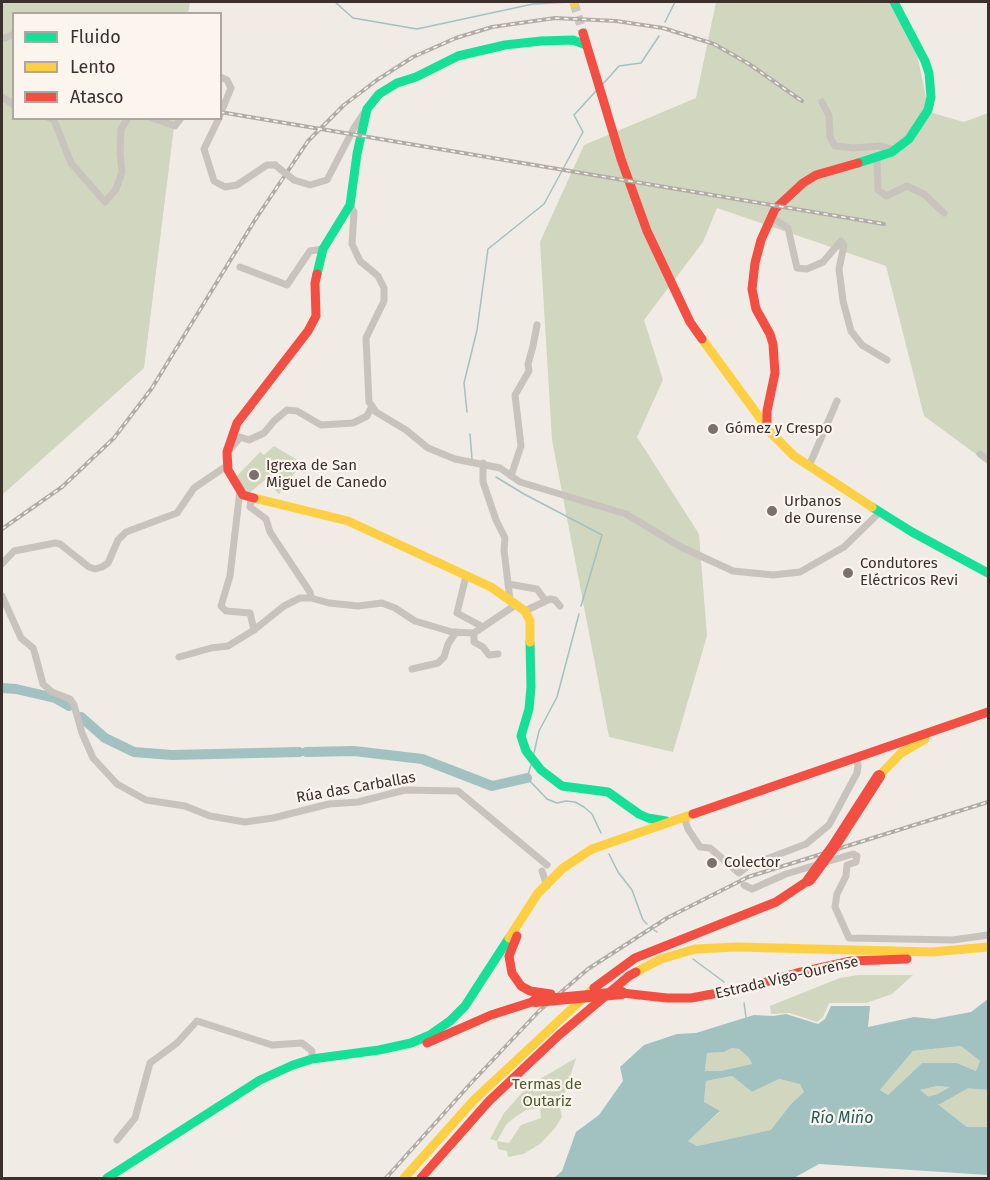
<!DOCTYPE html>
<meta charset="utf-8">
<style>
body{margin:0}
#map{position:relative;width:990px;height:1180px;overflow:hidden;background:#f0ebe5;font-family:"Fira Sans",sans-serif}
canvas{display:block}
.frame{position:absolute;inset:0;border:3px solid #3b302b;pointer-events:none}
.legend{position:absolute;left:12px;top:12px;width:210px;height:108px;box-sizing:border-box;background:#fbf5ee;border:2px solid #aea6a0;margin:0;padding:8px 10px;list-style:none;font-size:18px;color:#3b302b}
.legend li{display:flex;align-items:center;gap:12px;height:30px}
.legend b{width:30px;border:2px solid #aea6a0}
</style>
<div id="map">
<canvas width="990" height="1180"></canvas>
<div class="frame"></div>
<ul class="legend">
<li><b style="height:8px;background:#16e098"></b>Fluido</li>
<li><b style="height:8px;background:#ffcf43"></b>Lento</li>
<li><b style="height:8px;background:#f24e42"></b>Atasco</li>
</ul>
</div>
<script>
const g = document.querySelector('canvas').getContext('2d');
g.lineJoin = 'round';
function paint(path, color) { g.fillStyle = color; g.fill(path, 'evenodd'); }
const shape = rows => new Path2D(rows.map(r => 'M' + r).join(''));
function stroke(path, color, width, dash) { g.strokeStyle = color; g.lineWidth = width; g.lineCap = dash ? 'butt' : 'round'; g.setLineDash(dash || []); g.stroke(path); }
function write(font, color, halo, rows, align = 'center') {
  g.font = font + ' "Fira Sans",sans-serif'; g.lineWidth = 4.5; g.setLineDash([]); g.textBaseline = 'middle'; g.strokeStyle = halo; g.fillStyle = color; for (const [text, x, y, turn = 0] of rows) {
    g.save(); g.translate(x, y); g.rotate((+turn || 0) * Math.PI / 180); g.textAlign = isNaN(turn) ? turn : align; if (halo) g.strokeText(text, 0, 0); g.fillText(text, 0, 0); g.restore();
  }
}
const green = shape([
 [2,2,190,2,188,13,14,14,14,118,175,119,144,368,2,495],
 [716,2,888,2,911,25,929,112,964,122,988,113,988,463,924,416,886,266,717,208,703,242,644,320,663,380,637,437,699,534,707,636,673,752,609,737,552,440,540,242,584,145,696,98],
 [274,446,302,463,279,494,265,480,248,494,236,477,260,452,264,455],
 [858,975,913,975,892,994,866,1003,829,1003,823,1017,817,1022,790,1013,771,1014,770,1006,840,978],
 [961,1046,980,1061,976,1071,957,1063,922,1063,888,1095,880,1090,913,1051],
 [732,1048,739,1049,749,1058,752,1064,720,1071,705,1071,707,1053,724,1052],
 [576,1058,560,1108,562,1117,555,1128,540,1144,523,1154,508,1157,507,1151,498,1149,497,1141,490,1139,504,1113,528,1086],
 [540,1108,541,1118,521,1125,509,1143,497,1141,506,1125,515,1117,526,1110],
 [732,1076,752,1092,779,1079,801,1084,804,1092,791,1104,772,1130,697,1146,687,1141,720,1112,704,1102,706,1081],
 [937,1086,988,1090,988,1127,967,1127,920,1090]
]);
const water = shape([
 [988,999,988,1090,937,1086,920,1090,967,1127,988,1127,988,1175,819,1164,794,1178,554,1178,562,1171,576,1132,599,1115,623,1081,620,1067,644,1045,677,1034,696,1033,754,1015,773,1016,786,1014,818,1024,825,1019,831,1006,870,1006,868,1027,914,1017,934,1019,971,1012],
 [961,1046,980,1061,976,1071,957,1063,922,1063,888,1095,880,1090,913,1051],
 [732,1048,739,1049,749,1058,752,1064,720,1071,705,1071,707,1053,724,1052],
 [732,1076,752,1092,779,1079,800,1084,804,1092,791,1104,771,1130,697,1146,688,1141,720,1111,704,1102,706,1081]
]);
const stream = shape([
 [335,2,353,18,417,29,533,4,570,2],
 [665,22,675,2],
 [602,85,619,66,641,63,659,36],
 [467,412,464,383,477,330,488,249,544,204,583,132,574,115,596,91],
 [470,434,472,459],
 [496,477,524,494,602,535,581,606],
 [534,753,539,731,557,697,579,614],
 [531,765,527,778,547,799,557,803,566,801,575,802,584,807,592,814,601,833],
 [609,854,618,872,632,890,643,920,647,924],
 [654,930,657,932],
 [693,959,724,982],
 [744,1003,746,1017]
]);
const river = shape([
 [2,688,16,689,55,698,69,706],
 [81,717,105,738,134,752,172,755,299,752],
 [306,752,354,751,422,759,492,786,527,778],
 [918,1104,939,1099,988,1071]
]);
const secondaryTunnel = shape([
 [574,3,583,33]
]);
const street = shape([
 [5,38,14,34],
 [220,77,227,80,231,88,220,115],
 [2,97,14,105],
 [822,102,829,116,830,137,835,146,853,148,880,146,895,150],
 [49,118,54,120,71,163,105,202,116,189,122,172,120,153,121,129,128,118],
 [152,118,175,126,181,118],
 [219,118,204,149,214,181,225,187,237,185,267,165,275,165],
 [877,158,878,190,886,196,907,186,924,194,944,213],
 [294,180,310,185,327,180,354,128,364,113],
 [350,205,354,212,352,244,360,261,378,276,384,288,384,301,366,338,369,402,376,412,406,430,428,448,455,459,500,468,520,482,626,514,681,547,733,571,773,575,800,572,844,547,880,512],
 [771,217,788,228,797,268,807,269,823,262,841,241,844,245,839,269,843,301,851,331,862,345,887,360],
 [240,267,287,285,310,251,323,249],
 [229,451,240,437,249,440,264,433,274,421,287,410,297,411,321,425,353,423,367,416,372,406],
 [980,454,988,460],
 [483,463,483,482,496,520,505,538,504,550,510,600],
 [809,466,837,401],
 [511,476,521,446,515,395,529,371,528,364,533,346,537,325],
 [240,490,230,576,221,606,226,611,250,613,254,630],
 [251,498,250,507,266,519,270,532,310,592,311,598],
 [2,564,14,551,55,543,60,544,89,567,95,569,102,567,108,563,118,540,126,532,177,513,194,488,228,465],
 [466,576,457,613,483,627],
 [508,584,537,589,545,600],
 [2,596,21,638,33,648,35,654,43,684,52,692,70,699,74,705,82,733,93,758,117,784,146,800,185,806,210,816,245,822,273,818,329,804,358,802,405,790,458,791,547,865],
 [525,611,550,599,555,600,560,606],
 [474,633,474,642,483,647,489,655,498,654],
 [179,657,211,648,228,646,254,630,284,606,300,598,311,598,329,603,358,606,382,603,395,608,415,621,452,632,474,633,517,604],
 [412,669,438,663,444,657,448,644,456,632],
 [684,817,688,829,700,847,710,848,739,873,748,866,806,844,829,825,857,773,858,766,856,757],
 [542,871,547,886],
 [744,885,752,889,786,874,853,854,857,856,856,862,847,865,846,876,837,894,835,907,849,938,953,940,988,935],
 [117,1140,135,1118,150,1063,177,1043,197,1021,272,1045,302,1043,312,1051,312,1059]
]);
const fast = shape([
 [858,163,892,152,909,139,928,110,931,97,929,73,925,61,894,2],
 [317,274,323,249,350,205,357,154,367,109,379,94,397,83,416,77,458,56,505,45,541,41,573,40,586,45],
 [872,507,912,532,988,573],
 [530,642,531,687,529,709,521,736,526,751,541,770,562,786,608,792,639,814],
 [639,814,648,818,666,821],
 [107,1178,260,1080,293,1065,312,1059,379,1050,411,1043,430,1035,450,1021,465,1006,509,938]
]);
const slow = shape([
 [574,2,574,3],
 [702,339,771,433,794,456,872,507],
 [254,498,348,521,491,587,525,611,530,621,530,642],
 [879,776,901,753,925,739],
 [509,938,538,893,563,868,592,849,693,814],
 [636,972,661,959,695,949,737,947,932,952,988,947],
 [404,1178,474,1100,594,988]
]);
const jam = shape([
 [583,33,621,159,647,231,690,322,702,339],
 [767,426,767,411,775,373,773,344,770,334,756,309,752,289,755,263,761,240,775,209,803,183,816,175,858,163],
 [254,498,243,495,228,470,227,452,237,423,308,331,316,316,315,283,317,274],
 [693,814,988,712],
 [517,936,509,956,512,973,521,986,530,991,551,994],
 [594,988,635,958,776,902,809,880],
 [622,993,667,998,691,998,745,988,797,973,851,961,907,959],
 [427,1043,491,1015,535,1001],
 [421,1178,489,1101,559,1035,629,976,636,972]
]);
const rail = shape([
 [220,112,884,224],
 [2,529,62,487,114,438,152,388,255,220,308,141,344,105,377,80,413,57,456,38,492,27,555,18,616,21,663,28,714,44,749,64,802,101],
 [386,1178,472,1082,539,1011,588,969,667,918,748,877,988,802]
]);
const streetBridge = shape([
 [275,165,294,180]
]);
const jamBridge = shape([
 [809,880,834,846,879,776],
 [535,1001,622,993]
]);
const markers = [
 [713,429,6,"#7a716c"],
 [254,475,6,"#7a716c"],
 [772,511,6,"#7a716c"],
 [848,573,6,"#7a716c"],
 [712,863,6,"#7a716c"]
];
const poiNames = [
 ["Gómez y Crespo",725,429],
 ["Igrexa de San",266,466],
 ["Miguel de Canedo",266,483],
 ["Urbanos",784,502],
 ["de Ourense",784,519],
 ["Condutores",860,564],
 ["Eléctricos Revi",860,581],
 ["Colector",724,863]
];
const streetNames = [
 ["Rúa das Carballas",356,788,-10],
 ["Estrada Vigo-Ourense",787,978,-13]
];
const parkNames = [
 ["Termas de",547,1085],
 ["Outariz",547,1102]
];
const waterNames = [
 ["Río Miño",842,1119]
];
paint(green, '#d1d6bf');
paint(water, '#a1c2c1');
stroke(stream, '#a1c2c1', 1.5);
stroke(river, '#a1c2c1', 10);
stroke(secondaryTunnel, '#ccc6c0', 9, [9, 4.5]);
stroke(street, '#c9c3be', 7);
stroke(fast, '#16e098', 9);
stroke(slow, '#ffcf43', 9);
stroke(jam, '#f24e42', 9);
stroke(rail, '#b1aca8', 4);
stroke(rail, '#fbf5ee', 1.5, [4.5]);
stroke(streetBridge, '#c9c3be', 7);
stroke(jamBridge, '#f24e42', 12);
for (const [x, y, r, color] of markers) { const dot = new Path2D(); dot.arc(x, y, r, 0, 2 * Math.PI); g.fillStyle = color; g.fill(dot); stroke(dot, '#fbf5ee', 2); }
write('15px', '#3b302b', '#fbf5ee', poiNames, 'left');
write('15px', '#3b302b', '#fbf5ee', streetNames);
write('15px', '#4a5a2e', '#fbf5ee', parkNames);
write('italic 16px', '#1f5a5e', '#fbf5ee', waterNames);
</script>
